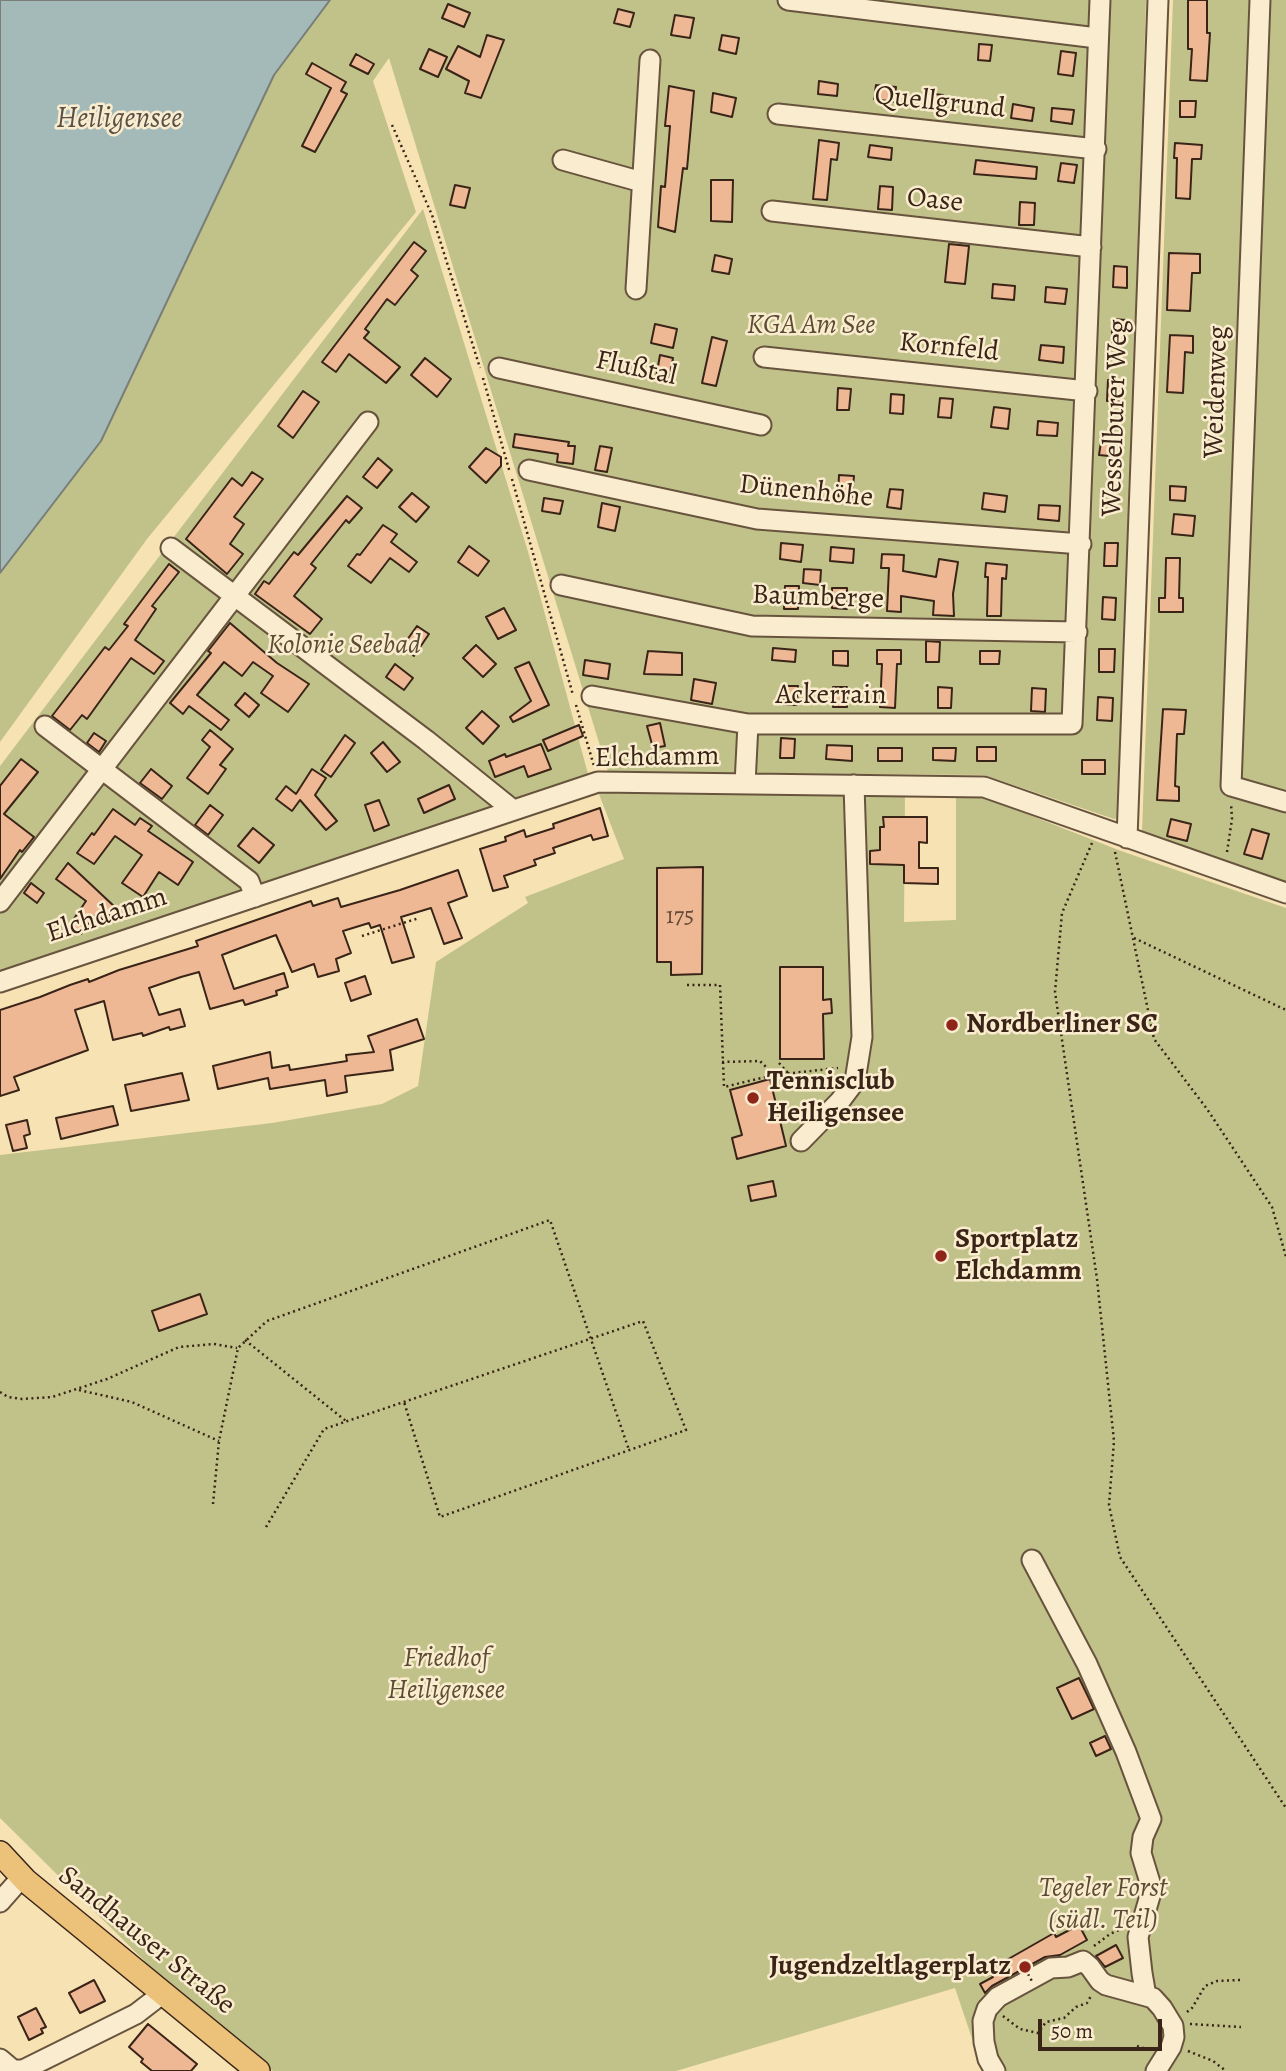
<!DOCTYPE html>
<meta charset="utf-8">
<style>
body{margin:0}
#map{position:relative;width:1286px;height:2071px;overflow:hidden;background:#f7e2b4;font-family:Alegreya,serif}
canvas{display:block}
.scale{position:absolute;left:1038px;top:2019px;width:124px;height:32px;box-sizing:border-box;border:4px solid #392417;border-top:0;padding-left:9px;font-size:21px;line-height:24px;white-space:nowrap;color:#392417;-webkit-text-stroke:5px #faecce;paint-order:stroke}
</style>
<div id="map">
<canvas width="1286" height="2071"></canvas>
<div class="scale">50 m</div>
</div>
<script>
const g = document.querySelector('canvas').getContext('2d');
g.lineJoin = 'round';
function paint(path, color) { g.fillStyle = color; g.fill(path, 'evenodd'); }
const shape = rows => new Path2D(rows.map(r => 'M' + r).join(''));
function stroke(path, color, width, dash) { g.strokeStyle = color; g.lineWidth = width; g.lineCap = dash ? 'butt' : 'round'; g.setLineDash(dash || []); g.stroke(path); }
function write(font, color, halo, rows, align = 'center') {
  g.font = font + ' Alegreya,serif'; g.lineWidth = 5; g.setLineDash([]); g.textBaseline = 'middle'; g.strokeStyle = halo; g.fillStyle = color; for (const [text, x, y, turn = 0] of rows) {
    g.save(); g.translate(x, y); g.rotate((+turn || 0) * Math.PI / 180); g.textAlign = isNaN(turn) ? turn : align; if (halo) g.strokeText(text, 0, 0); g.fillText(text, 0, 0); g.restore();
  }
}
const green = shape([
 [330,0,1146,0,1120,818,1114,819,984,775,608,772,389,58,373,81,416,212,147,539,0,742,0,573,101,441,274,75],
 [1173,0,1286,0,1286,885,1234,867,1142,831],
 [423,209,529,555,588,774,340,859,0,971,0,766],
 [597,789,905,794,904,922,956,920,956,795,986,798,1121,851,1286,908,1286,2071,983,2071,955,1988,676,2071,273,2071,183,1999,0,1818,0,1155,272,1123,382,1104,418,1086,436,962,528,903,525,897,624,859]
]);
const water = shape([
 [0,0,330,0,274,75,101,441,0,573,0,0]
]);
const building = shape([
 [1188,0,1207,0,1207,33,1210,33,1207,81,1190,80,1192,49,1188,49,1188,0],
 [448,4,470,13,464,27,442,18,448,4],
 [618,9,634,13,630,27,614,23,618,9],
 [675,15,694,18,690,38,671,35,675,15],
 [487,35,504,40,481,98,465,93,469,81,446,69,458,46,480,57,487,35],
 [722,35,739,38,736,54,719,50,722,35],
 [979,44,992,45,990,61,978,60,979,44],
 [429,49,447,57,438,77,420,69,429,49],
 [1061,51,1076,53,1073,76,1058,74,1061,51],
 [356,54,374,64,368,74,350,65,356,54],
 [312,63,346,82,341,91,347,94,315,152,302,146,331,88,306,74,312,63],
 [819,81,838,84,837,96,818,94,819,81],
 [876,85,896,87,894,102,874,99,876,85],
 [669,86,694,91,687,169,683,168,675,232,658,227,661,186,665,187,670,126,665,126,669,86],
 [713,93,736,98,732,117,711,112,713,93],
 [925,93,943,95,941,109,923,107,925,93],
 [1180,101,1196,101,1195,117,1180,117,1180,101],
 [1013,104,1034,108,1032,121,1011,118,1013,104],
 [1052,108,1074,110,1072,124,1051,121,1052,108],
 [819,140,839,143,837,160,831,159,827,200,813,199,819,140],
 [1175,143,1202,145,1201,159,1192,159,1190,199,1176,198,1177,158,1174,158,1175,143],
 [870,145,892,148,891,160,868,157,870,145],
 [976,160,1037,167,1036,179,974,174,976,160],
 [1061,163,1077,165,1074,183,1058,181,1061,163],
 [711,180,733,180,732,222,711,221,711,180],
 [455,185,470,188,465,208,450,205,455,185],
 [880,186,893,187,892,210,878,209,880,186],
 [1020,202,1035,203,1034,225,1019,225,1020,202],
 [414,242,426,251,411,270,418,276,395,305,387,299,365,329,369,332,364,338,400,367,386,383,349,354,336,372,322,362,414,242],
 [949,244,969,246,965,284,945,282,949,244],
 [1169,253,1200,254,1200,273,1192,273,1190,311,1167,310,1169,253],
 [715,255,732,259,729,274,712,271,715,255],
 [1114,266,1127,267,1127,288,1113,287,1114,266],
 [993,284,1015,286,1014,300,992,298,993,284],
 [1046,287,1067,289,1065,304,1045,302,1046,287],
 [1112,319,1126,320,1125,342,1112,342,1112,319],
 [655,324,677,329,673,348,651,343,655,324],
 [1170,335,1193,336,1193,353,1185,352,1183,393,1167,392,1170,335],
 [712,337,727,341,716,386,702,383,712,337],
 [1041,345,1064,347,1063,363,1039,360,1041,345],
 [660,355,673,358,669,380,656,378,660,355],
 [425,358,451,379,437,397,411,375,425,358],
 [1108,380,1122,381,1122,402,1107,401,1108,380],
 [838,388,851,389,849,410,837,410,838,388],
 [303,391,319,402,293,438,278,426,303,391],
 [891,394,904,395,903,414,890,413,891,394],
 [940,398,953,399,951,418,938,417,940,398],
 [994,407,1010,409,1008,429,991,427,994,407],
 [1038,421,1058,423,1057,436,1037,435,1038,421],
 [515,434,569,442,568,446,575,446,573,464,557,462,558,454,513,447,515,434],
 [1101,442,1121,444,1119,457,1099,455,1101,442],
 [600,446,612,448,607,472,595,470,600,446],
 [486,448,501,457,501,466,486,483,469,467,486,448],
 [378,458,392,470,377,488,363,477,378,458],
 [252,472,263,479,234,517,244,524,230,544,243,554,227,574,186,539,232,478,242,486,252,472],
 [839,475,854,476,852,497,838,496,839,475],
 [1170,486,1186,487,1185,501,1170,500,1170,486],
 [890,489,903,490,901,509,887,507,890,489],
 [412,493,429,507,416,522,399,507,412,493],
 [984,493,1007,496,1005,512,982,509,984,493],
 [347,496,362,508,349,523,346,520,311,564,316,568,294,596,322,619,310,634,255,594,264,581,269,584,294,552,298,555,347,496],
 [544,498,563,501,560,514,542,511,544,498],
 [602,503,620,507,615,531,598,527,602,503],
 [1039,505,1060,506,1059,521,1038,519,1039,505],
 [1174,514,1195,516,1193,536,1172,534,1174,514],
 [383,525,397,534,391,542,417,562,409,572,390,558,371,583,348,566,357,554,360,555,383,525],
 [781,543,803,545,801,562,780,559,781,543],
 [1105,543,1118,543,1117,566,1104,566,1105,543],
 [469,546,489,561,478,576,458,562,469,546],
 [831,547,854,549,853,563,830,561,831,547],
 [882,554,904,555,903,571,936,577,939,559,958,562,953,594,954,616,933,615,934,601,901,596,901,612,887,611,889,568,881,568,882,554],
 [1166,558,1180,558,1179,598,1183,598,1183,612,1159,612,1159,598,1165,598,1166,558],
 [986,563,1007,565,1006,579,1002,578,1001,616,987,616,988,577,985,577,986,563],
 [169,564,179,572,152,606,156,609,135,640,164,661,154,674,131,658,87,719,82,715,70,730,52,716,105,647,109,650,128,626,124,624,169,564],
 [804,569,821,570,820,585,803,583,804,569],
 [785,586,799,586,798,609,784,609,785,586],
 [832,588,847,588,847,609,832,608,832,588],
 [1103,597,1116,598,1115,620,1102,619,1103,597],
 [504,608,516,630,498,639,486,617,504,608],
 [230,623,277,663,309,684,288,712,261,693,273,676,253,662,242,676,224,662,197,695,229,720,221,730,189,706,183,714,170,703,211,653,208,651,230,623],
 [417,626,429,634,414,656,402,647,417,626],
 [926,641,940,642,939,662,926,662,926,641],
 [476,645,496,664,483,677,463,658,476,645],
 [773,648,796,650,795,662,772,660,773,648],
 [1099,649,1115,649,1114,672,1099,672,1099,649],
 [877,650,901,650,901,664,897,664,895,708,880,707,882,664,877,664,877,650],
 [648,651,682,653,682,675,644,674,648,651],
 [833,651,848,651,848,666,833,665,833,651],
 [980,651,1000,651,999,664,980,664,980,651],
 [585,660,610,664,608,679,583,675,585,660],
 [529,662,549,705,513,722,510,717,531,701,515,668,529,662],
 [395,664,413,678,404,690,386,677,395,664],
 [694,679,716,683,712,704,691,700,694,679],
 [784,686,798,686,797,705,784,705,784,686],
 [833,687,847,687,847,707,833,707,833,687],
 [938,687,952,688,951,708,938,708,938,687],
 [1032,688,1046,689,1045,712,1031,711,1032,688],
 [245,693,259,705,249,717,235,705,245,693],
 [1098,697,1113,698,1112,721,1097,720,1098,697],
 [1163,709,1186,710,1184,734,1177,734,1175,786,1179,787,1179,801,1157,800,1163,709],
 [482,711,499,726,483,744,466,728,482,711],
 [660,723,665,746,653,748,647,726,660,723],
 [579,725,583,736,548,751,543,740,579,725],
 [210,730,233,749,220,765,226,769,208,794,187,778,210,747,202,740,210,730],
 [94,733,106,741,99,752,87,743,94,733],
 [345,735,355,743,331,777,321,770,345,735],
 [781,738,795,739,794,758,780,758,781,738],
 [383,742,400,762,387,772,371,753,383,742],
 [541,744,551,769,528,777,524,766,495,777,489,761,505,754,506,757,541,744],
 [827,745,852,746,852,761,826,759,827,745],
 [977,747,996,747,996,761,977,761,977,747],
 [878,748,902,748,902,761,878,761,878,748],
 [933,748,956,748,955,761,933,760,933,748],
 [21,759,38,772,4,814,34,837,22,852,20,850,0,879,0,786,21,759],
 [1082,760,1105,760,1105,774,1082,774,1082,760],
 [151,769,172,786,162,799,140,783,151,769],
 [312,769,326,778,315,795,337,821,326,830,300,800,292,811,276,799,286,786,296,794,312,769],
 [449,785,455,799,424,813,418,799,449,785],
 [379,800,389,825,374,831,365,805,379,800],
 [210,805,223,815,208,835,195,825,210,805],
 [600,808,608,836,593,840,591,835,553,848,555,853,534,860,536,865,504,876,508,887,493,891,480,849,506,841,505,837,524,830,526,837,554,828,553,824,600,808],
 [113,809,135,825,140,818,152,826,148,831,193,862,178,885,159,872,143,897,122,883,142,855,115,836,94,864,77,853,92,833,94,835,113,809],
 [883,817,927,817,927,843,919,842,919,868,938,868,938,884,904,883,904,865,870,864,870,851,880,850,880,827,884,827,883,817],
 [1171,819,1191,824,1187,841,1167,836,1171,819],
 [253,828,274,845,259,863,238,846,253,828],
 [1252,829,1269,834,1262,859,1244,854,1252,829],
 [68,863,116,908,104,921,96,914,81,934,69,926,86,901,56,879,68,863],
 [703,867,702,974,671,975,671,962,657,962,657,868,703,867],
 [458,870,467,896,448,903,462,938,444,944,431,908,401,917,414,957,392,963,380,925,371,928,369,923,343,931,351,953,336,959,339,971,318,977,314,964,292,972,276,935,243,947,222,955,234,989,284,973,288,987,276,991,277,995,245,1005,243,1000,210,1009,199,972,181,977,149,988,159,1015,180,1009,185,1026,170,1030,169,1027,143,1036,142,1033,113,1040,104,1001,75,1010,88,1050,14,1077,19,1090,0,1096,0,1010,40,997,70,985,88,979,89,982,119,970,198,946,196,941,311,901,313,906,338,898,341,907,400,890,458,870],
 [31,883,44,893,37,903,24,893,31,883],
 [780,967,823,967,823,1000,831,999,832,1013,823,1014,824,1059,780,1059,780,967],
 [365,976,371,994,351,1001,345,983,365,976],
 [417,1019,424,1039,390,1050,393,1070,345,1076,347,1092,327,1096,325,1080,270,1089,268,1078,218,1089,213,1066,270,1052,272,1068,289,1065,290,1070,347,1061,346,1055,374,1052,368,1036,417,1019],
 [182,1073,189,1100,131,1111,125,1085,182,1073],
 [770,1079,786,1146,737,1159,732,1138,742,1135,730,1090,770,1079],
 [113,1106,118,1125,61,1139,56,1118,113,1106],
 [27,1120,30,1134,24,1136,27,1148,13,1151,6,1125,27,1120],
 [773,1181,776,1196,751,1201,748,1186,773,1181],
 [200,1294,207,1314,159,1331,152,1311,200,1294],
 [1079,1678,1094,1709,1072,1719,1057,1688,1079,1678],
 [1105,1736,1111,1749,1096,1756,1090,1743,1105,1736],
 [1079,1925,1087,1940,1060,1955,1045,1957,992,1986,985,1993,980,1984,993,1977,989,1970,1054,1933,1056,1937,1079,1925],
 [1116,1945,1123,1958,1105,1967,1096,1956,1116,1945],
 [94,1980,105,2001,80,2013,69,1993,94,1980],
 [36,2008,46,2027,41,2029,43,2033,29,2040,18,2017,36,2008],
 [148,2024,197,2064,191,2071,152,2071,141,2062,143,2059,129,2047,148,2024]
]);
const path = shape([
 [392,125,432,215,480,368],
 [483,378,510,473],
 [512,479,573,695],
 [576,705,594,766],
 [1092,843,1062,913,1055,992,1097,1279,1114,1441,1109,1505,1120,1557,1286,1808],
 [1115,852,1154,1039,1207,1109,1272,1207,1286,1257],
 [1227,852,1232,819,1231,803],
 [362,936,419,918],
 [1134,938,1286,1010],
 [687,985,720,985,724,1087,774,1075],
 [722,1062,760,1061,774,1075,838,1068],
 [779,1063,788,1073],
 [245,1340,346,1421],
 [79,1390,132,1402,219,1441],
 [0,1392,8,1397,22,1399,52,1397,107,1379,179,1347,214,1344,237,1348],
 [213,1504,219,1441,238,1348,267,1321,550,1220,629,1450],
 [266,1527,324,1429,643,1321,686,1430,440,1517,404,1402],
 [1094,1946,1110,1934,1121,1929],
 [1187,2012,1192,2008,1205,1986,1217,1981,1240,1980],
 [1003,2016,1020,2029,1038,2033,1046,2022,1064,2018,1076,2007,1087,2003,1091,1996],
 [1190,2024,1241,2027],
 [1137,2046,1150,2050],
 [1188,2051,1213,2061,1226,2071]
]);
const minor = shape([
 [788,0,1097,38],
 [1260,0,1231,786,1286,802],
 [778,114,1096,149],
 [563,160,642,182],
 [772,211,1091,247],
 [636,289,650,60],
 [764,357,1087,391],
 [499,368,761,425],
 [529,470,757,519,1081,544],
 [171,548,426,740,513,810],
 [561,585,752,626,1077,632],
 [592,696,748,724,1072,724,1100,0],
 [45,726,249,881,255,897],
 [745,784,748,724],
 [1127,838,1158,0],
 [0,902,368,422],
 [0,982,598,782,984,787,1286,893],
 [801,1141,840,1101,855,1081,862,1037,854,785],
 [1032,1560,1087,1664,1126,1752,1151,1819,1143,1837,1141,1853,1152,1889,1138,1937,1142,1973,1146,1996,1153,1998,1162,2008,1173,2026,1174,2037,1171,2047,1156,2071],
 [0,1902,22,1877],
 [0,2059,13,2070,23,2070,136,2014,162,1994],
 [995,2071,988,2059,984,2042,983,2021,987,2009,998,1997,1051,1968,1068,1967,1083,1961,1090,1967,1100,1981,1106,1985,1146,1996]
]);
const major = shape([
 [0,1853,26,1881,258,2071]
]);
const pathBridge = shape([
 [1028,1974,1033,1983]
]);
const markers = [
 [952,1025,7,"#8f2418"],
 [753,1098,7,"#8f2418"],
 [941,1256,7,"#8f2418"],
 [1025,1967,7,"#8f2418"]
];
const numberNames = [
 ["175",680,917]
];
const streetNames = [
 ["Quellgrund",940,103,6],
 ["Oase",935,201,6],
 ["Kornfeld",949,348,6],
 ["Flußtal",636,369,12],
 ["Weidenweg",1217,392,-88],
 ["Wesselburer Weg",1116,418,-88],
 ["Dünenhöhe",806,492,6],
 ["Baumberge",818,598,2],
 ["Ackerrain",831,696],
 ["Elchdamm",657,758,-1],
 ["Elchdamm",107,916,-18],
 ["Sandhauser Straße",146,1941,39]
];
const parkNames = [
 ["KGA Am See",811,326],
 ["Kolonie Seebad",344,646],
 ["Friedhof",446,1659],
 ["Heiligensee",446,1691],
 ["Tegeler Forst",1103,1889],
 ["(südl. Teil)",1103,1921]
];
const poiNames = [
 ["Nordberliner SC",966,1025],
 ["Tennisclub",767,1082],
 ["Heiligensee",767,1114],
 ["Sportplatz",955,1240],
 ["Elchdamm",955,1272],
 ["Jugendzeltlagerplatz",1011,1967,"right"]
];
const waterNames = [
 ["Heiligensee",119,120]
];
paint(green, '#c1c28a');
paint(water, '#a4bab9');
stroke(water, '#797e78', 2);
paint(building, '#eeb894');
stroke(building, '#392417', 2);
stroke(minor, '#68543e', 23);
stroke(major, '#392417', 26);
stroke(path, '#392417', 2.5, [2, 3.5]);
stroke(minor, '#faecce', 19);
stroke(major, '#ecc17a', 23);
stroke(pathBridge, '#392417', 2.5, [2, 3.5]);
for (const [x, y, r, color] of markers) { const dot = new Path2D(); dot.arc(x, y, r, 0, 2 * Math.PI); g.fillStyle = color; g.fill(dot); stroke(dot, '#faecce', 2.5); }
write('24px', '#664936', null, numberNames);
write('28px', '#392417', '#faecce', streetNames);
write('italic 28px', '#5b4c34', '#faecce', parkNames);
write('bold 28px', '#392417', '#faecce', poiNames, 'left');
write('italic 30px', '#595148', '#faecce', waterNames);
</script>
